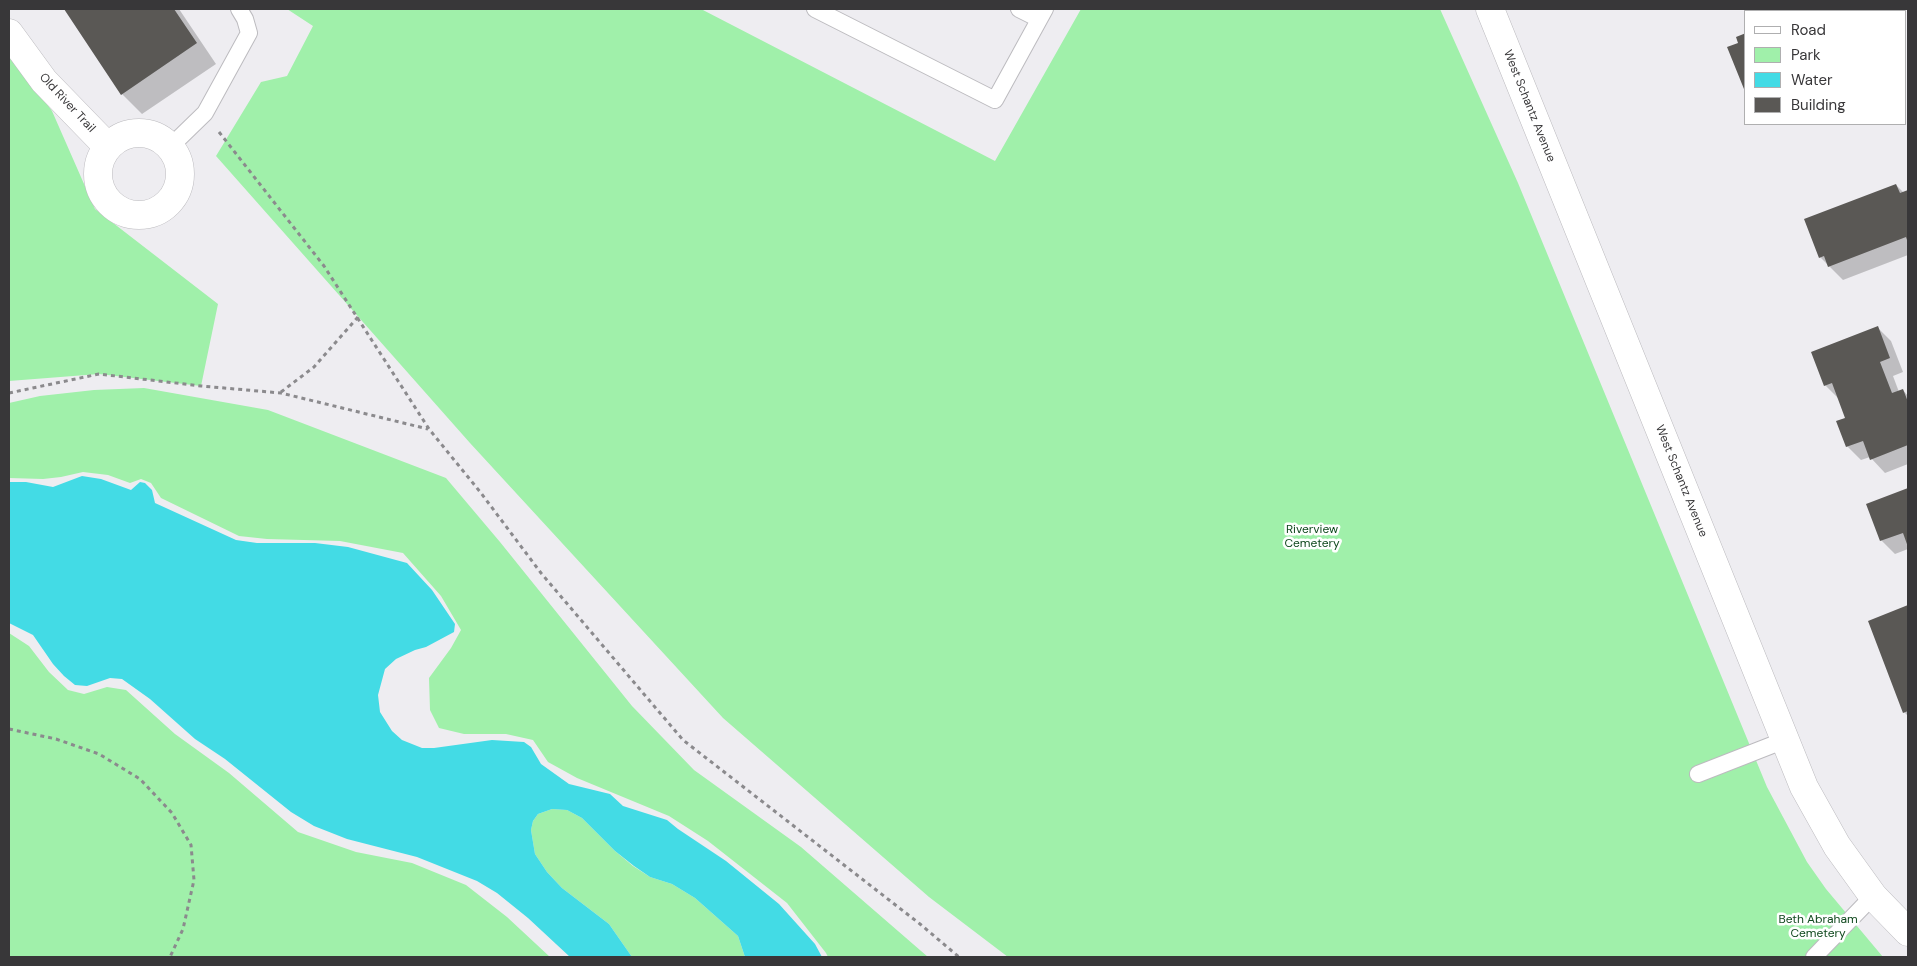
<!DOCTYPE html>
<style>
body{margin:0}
#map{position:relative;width:1917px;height:966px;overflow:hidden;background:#eeedf1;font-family:"DM Sans",sans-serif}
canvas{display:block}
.frame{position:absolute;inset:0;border:10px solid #383739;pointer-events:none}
.legend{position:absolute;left:1744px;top:10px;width:162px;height:115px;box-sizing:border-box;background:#fff;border:1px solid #afafb0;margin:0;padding:6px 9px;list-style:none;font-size:15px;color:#383739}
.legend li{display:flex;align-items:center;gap:10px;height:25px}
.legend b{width:25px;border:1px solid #afafb0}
</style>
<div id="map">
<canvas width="1917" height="966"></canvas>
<div class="frame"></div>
<ul class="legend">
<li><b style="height:6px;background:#fff"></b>Road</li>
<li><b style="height:14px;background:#a0f0aa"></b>Park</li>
<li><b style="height:14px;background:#43dbe5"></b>Water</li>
<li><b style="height:14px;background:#5a5855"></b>Building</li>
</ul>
</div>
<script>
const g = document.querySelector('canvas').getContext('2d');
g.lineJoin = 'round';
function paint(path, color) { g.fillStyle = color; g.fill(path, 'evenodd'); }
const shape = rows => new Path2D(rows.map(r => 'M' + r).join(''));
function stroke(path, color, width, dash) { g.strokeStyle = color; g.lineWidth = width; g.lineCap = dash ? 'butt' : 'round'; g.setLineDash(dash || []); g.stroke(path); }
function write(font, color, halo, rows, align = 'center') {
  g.font = font + ' "DM Sans",sans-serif'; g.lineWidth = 5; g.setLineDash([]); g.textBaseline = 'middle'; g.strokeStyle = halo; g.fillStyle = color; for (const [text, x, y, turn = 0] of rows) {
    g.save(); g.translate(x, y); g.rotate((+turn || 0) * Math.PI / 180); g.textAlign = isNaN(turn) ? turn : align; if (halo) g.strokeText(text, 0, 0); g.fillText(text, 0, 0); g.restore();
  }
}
const green = shape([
 [287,9,701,9,995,161,1081,9,1440,9,1518,183,1767,787,1807,862,1826,889,1883,957,1008,957,929,897,723,718,470,443,216,156,261,82,287,76,313,26],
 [9,51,52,111,95,209,218,304,201,386,99,374,9,381],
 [144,388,268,410,446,478,500,542,632,706,694,770,801,847,928,957,828,957,826,953,787,903,708,841,669,816,577,778,548,762,533,740,506,734,464,734,439,728,430,710,429,678,451,648,461,630,441,596,403,553,340,541,267,539,239,536,161,498,151,483,141,479,130,483,108,475,83,472,61,477,43,479,9,478,9,403,40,396,94,390],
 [9,633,29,646,49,672,68,690,84,694,107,687,126,690,175,734,229,773,298,832,356,852,412,863,466,885,507,917,550,957,9,957],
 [552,809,567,810,582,818,615,851,633,866,650,877,672,884,695,898,738,936,745,957,632,957,609,924,562,888,547,872,535,854,531,830,533,821,538,814]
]);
const water = shape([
 [82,476,101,479,131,490,140,482,145,483,152,490,155,503,236,540,257,543,315,543,348,547,407,563,432,590,455,624,454,632,426,647,415,650,396,659,385,669,378,695,380,712,392,731,402,740,422,748,434,748,492,740,524,742,531,747,541,764,569,784,610,794,623,806,667,820,678,829,726,861,779,904,815,944,822,957,745,957,738,936,695,898,672,884,650,877,634,866,615,851,582,818,567,810,552,809,538,814,533,821,531,830,535,854,547,872,562,888,609,924,632,957,570,957,528,918,497,893,477,881,417,857,347,839,314,826,291,812,225,759,195,739,150,699,122,679,110,678,87,686,75,685,64,676,53,664,33,635,9,623,9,482,26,482,53,487]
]);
const shadow = shape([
 [65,9,179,9,216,64,142,114,122,94],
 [1896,185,1904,193,1908,192,1908,255,1843,280,1820,257],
 [1878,328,1891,341,1903,372,1893,376,1899,392,1903,390,1908,396,1908,464,1885,473,1870,457,1861,460,1847,446,1847,419,1839,399,1825,385],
 [1908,489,1908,549,1895,554,1881,540,1868,505],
 [1908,607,1908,716,1904,712,1870,622]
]);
const building = shape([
 [64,9,174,9,197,43,121,95],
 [1746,33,1746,94,1727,47,1738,43,1736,37],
 [1896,184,1900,193,1908,190,1908,243,1906,237,1828,267,1824,256,1819,258,1804,219],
 [1878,326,1890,358,1880,362,1892,393,1903,389,1908,402,1908,445,1870,460,1863,441,1846,447,1836,421,1845,418,1832,383,1824,386,1811,352],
 [1908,488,1908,547,1903,533,1880,541,1866,504],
 [1908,605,1908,711,1903,713,1868,621]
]);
const path = shape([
 [219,132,324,266,429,429,481,493,541,573,683,740,920,924,959,957],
 [281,392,314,367,358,317],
 [9,393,99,374,201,386,281,393,428,429],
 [9,729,56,739,99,754,140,779,172,813,191,845,194,880,183,929,170,957]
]);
const service = shape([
 [815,9,995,100,1045,9],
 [1019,9,1039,19],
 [170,147,205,113,249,33,245,19,239,9],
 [1698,774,1785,740],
 [1814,957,1873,896]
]);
const minor = shape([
 [9,33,44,81,108,147],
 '98 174a41 41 0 1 1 82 0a41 41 0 1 1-82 0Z'
]);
const secondary = shape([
 [1490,9,1804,787,1837,846,1873,896,1908,932]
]);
const streetNames = [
 ["Old River Trail",67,103,47],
 ["West Schantz Avenue",1529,106,68],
 ["West Schantz Avenue",1681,481,68]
];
const parkNames = [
 ["Riverview",1312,530],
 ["Cemetery",1312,544],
 ["Beth Abraham",1818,920],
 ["Cemetery",1818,934]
];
paint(green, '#a0f0aa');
paint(water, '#43dbe5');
paint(shadow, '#0003');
paint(building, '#5a5855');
stroke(service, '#bcbbbf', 18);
stroke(minor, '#bcbbbf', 29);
stroke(secondary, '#bcbbbf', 29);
stroke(path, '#8b8a8d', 3, [4, 4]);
stroke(service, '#fff', 16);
stroke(minor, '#fff', 28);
stroke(secondary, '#fff', 28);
write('12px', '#383739', '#fff', streetNames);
write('12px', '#10491e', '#fff', parkNames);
</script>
